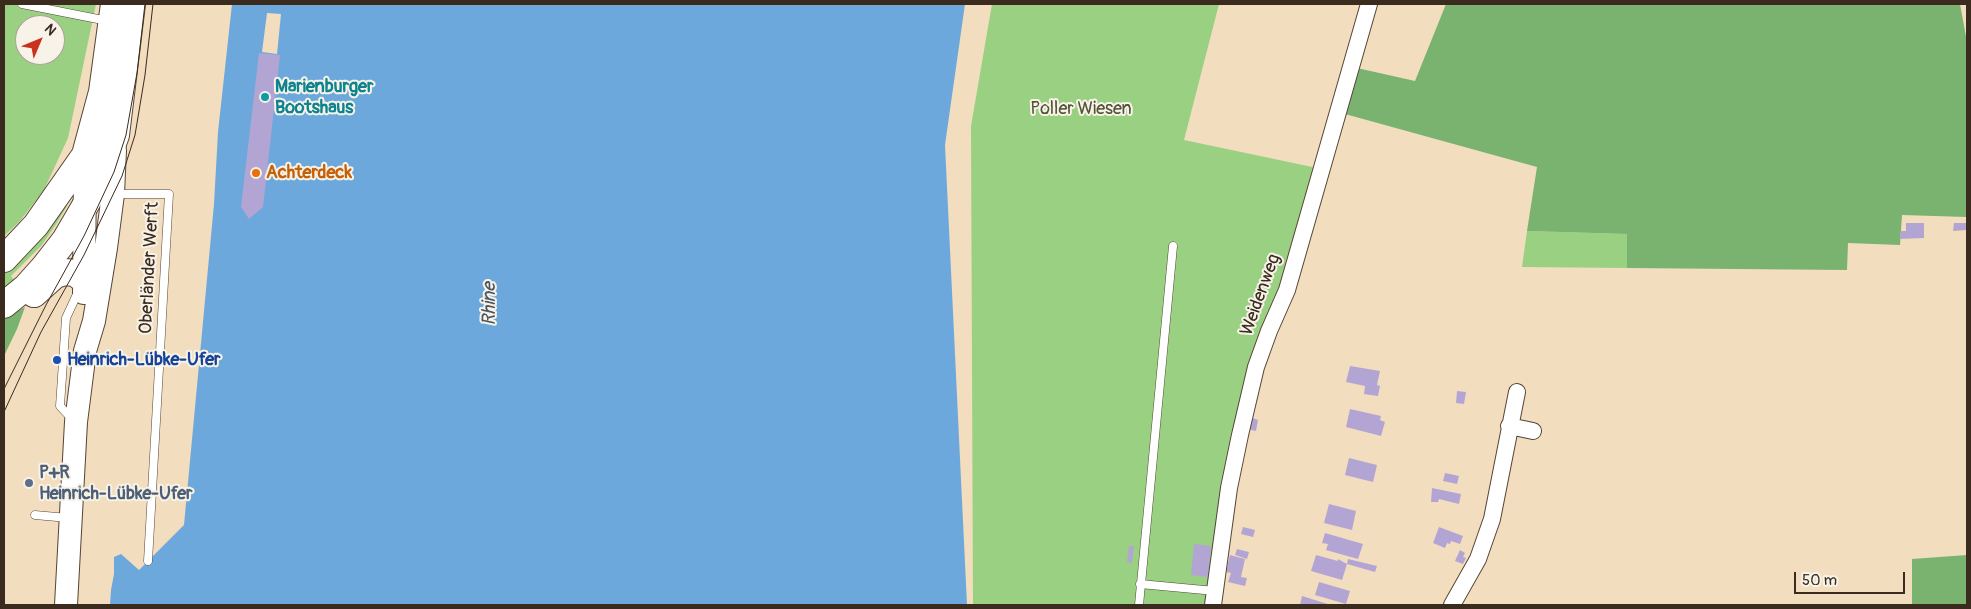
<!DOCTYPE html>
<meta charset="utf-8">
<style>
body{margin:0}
#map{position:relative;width:1971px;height:609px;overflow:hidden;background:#f2ddbf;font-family:Pangolin,sans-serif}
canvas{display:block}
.frame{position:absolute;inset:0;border:5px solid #3b2a1e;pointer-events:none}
.north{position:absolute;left:15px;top:15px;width:50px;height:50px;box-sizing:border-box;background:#f7f3e8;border:1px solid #aca397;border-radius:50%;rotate:45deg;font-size:14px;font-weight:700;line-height:20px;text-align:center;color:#3b2a1e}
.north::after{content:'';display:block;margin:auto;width:18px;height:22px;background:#c8321e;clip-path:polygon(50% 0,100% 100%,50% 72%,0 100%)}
.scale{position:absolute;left:1794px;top:572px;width:111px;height:22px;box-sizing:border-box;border:2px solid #3b2a1e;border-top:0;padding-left:6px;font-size:15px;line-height:18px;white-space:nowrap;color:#3b2a1e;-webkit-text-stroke:4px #f7f3e8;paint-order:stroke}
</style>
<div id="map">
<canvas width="1971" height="609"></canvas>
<div class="frame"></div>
<div class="north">N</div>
<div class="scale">50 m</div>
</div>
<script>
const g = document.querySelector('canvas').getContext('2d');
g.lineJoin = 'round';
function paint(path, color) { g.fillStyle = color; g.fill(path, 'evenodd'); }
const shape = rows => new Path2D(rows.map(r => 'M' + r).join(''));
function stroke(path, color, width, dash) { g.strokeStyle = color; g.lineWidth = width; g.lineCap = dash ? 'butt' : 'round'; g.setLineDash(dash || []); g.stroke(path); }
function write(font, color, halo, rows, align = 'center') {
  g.font = font + ' Pangolin,sans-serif'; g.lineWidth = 4; g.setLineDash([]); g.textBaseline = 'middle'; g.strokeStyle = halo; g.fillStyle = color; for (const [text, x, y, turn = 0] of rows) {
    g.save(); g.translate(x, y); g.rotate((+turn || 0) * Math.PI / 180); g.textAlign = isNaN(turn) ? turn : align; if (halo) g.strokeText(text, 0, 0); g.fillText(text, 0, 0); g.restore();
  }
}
const green = shape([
 [4,4,96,4,68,138,44,190,19,222,4,236],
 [25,25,55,25,55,55,25,55],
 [992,4,1219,4,1184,140,1317,168,1280,294,1207,605,973,605,971,126],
 [65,203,67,206,55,226,41,246,11,276,14,280,4,288,4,272],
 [1527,231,1627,234,1627,268,1522,267]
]);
const forest = shape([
 [1446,4,1960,4,1967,42,1967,217,1902,215,1900,245,1848,243,1847,270,1627,268,1627,234,1527,231,1537,167,1345,114,1357,68,1415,81],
 [25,307,17,329,4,356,4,319],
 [1967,555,1967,605,1912,605,1912,559]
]);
const water = shape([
 [232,4,965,4,945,145,967,605,110,605,111,590,114,574,114,557,121,554,139,570,184,525,214,204,218,132]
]);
const pier = shape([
 [267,13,281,14,277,54,262,52]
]);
const building = shape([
 [259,53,280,55,263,207,249,219,241,207],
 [1906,223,1924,223,1924,238,1900,239,1901,231,1906,231],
 [1954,223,1967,223,1967,230,1953,231],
 [1350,366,1380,371,1377,385,1380,386,1378,396,1364,394,1365,386,1346,382],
 [1457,391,1466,392,1464,404,1456,403],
 [1350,409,1381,416,1380,420,1385,422,1381,436,1346,427],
 [1250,417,1258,420,1256,431,1247,429],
 [1349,458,1377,465,1373,482,1345,475],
 [1445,473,1459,476,1457,484,1443,481],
 [1432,488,1461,494,1459,504,1439,499,1438,502,1431,502],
 [1329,504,1356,511,1352,530,1324,523],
 [1243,527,1255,530,1253,537,1241,534],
 [1439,527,1463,536,1460,544,1451,541,1450,544,1447,543,1445,548,1433,543],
 [1325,533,1363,544,1358,559,1326,550,1328,544,1322,543],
 [1194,544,1211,546,1208,577,1191,575],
 [1129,546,1134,546,1132,563,1127,562],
 [1237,549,1249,552,1247,559,1235,555],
 [1460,550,1465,553,1463,557,1466,558,1463,564,1455,561],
 [1230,555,1245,559,1241,577,1247,578,1245,586,1228,582,1231,573,1226,572],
 [1316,555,1338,561,1338,559,1347,564,1342,580,1311,571],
 [1348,559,1377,566,1375,572,1347,564],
 [1319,582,1350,591,1346,604,1315,595],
 [1302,596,1331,605,1300,605]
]);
const service = shape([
 [22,4,108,21],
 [115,194,169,194,148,561],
 [73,420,60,406,66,318,79,290],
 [35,515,68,518],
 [1140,584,1215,591],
 [1139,605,1173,246]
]);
const minor = shape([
 [1509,426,1533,431],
 [1213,605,1229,488,1240,435,1256,367,1269,331,1287,290,1369,4],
 [1452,605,1478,559,1492,519,1517,392]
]);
const secondary = shape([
 [84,293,85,155],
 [66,605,76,422,85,351,94,321,106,248,113,194,115,150]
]);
const primary = shape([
 [4,259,36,225,85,155,102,92,114,4],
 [34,294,55,275,65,272,75,273,84,280],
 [4,305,26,287,44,267,65,240,99,182,116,135,132,4]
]);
const tram = shape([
 [4,389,46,305,84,236,114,172,126,135,137,73,145,4],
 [4,412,41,332,84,255,122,176,135,135,145,75,153,4]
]);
const markers = [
 [265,97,5,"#0f9aa8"],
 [256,173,5,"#e8710a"],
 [57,360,5,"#1a4fb4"],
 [29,483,5,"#5c6f8a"]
];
const cultureNames = [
 ["Marienburger",275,87],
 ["Bootshaus",275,108]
];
const parkNames = [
 ["Poller Wiesen",1081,109]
];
const foodNames = [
 ["Achterdeck",266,173]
];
const streetNames = [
 ["Oberländer Werft",150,268,-87],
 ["Weidenweg",1261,295,-70]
];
const transitNames = [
 ["Heinrich-Lübke-Ufer",67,360]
];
const serviceNames = [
 ["P+R",39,473],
 ["Heinrich-Lübke-Ufer",39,494]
];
const waterNames = [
 ["Rhine",490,304,-90]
];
paint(green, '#99d082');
paint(forest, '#7ab270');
paint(water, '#6da8dd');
paint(pier, '#f2ddbf');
paint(building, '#b3a5d3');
stroke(service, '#564536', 9);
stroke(minor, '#564536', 18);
stroke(secondary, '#564536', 24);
stroke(primary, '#564536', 28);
stroke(service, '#fff', 8);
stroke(minor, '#fff', 16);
stroke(secondary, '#fff', 22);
stroke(primary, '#fff', 26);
stroke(tram, '#3b2a1e', 1);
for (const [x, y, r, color] of markers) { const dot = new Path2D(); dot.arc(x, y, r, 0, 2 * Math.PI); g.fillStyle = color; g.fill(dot); stroke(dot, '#f7f3e8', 2); }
write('bold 18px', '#0d838f', '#f7f3e8', cultureNames, 'left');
write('18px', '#525437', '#f7f3e8', parkNames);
write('bold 18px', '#c56008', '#f7f3e8', foodNames, 'left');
write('18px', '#3b2a1e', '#f7f3e8', streetNames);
write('bold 18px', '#164399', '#f7f3e8', transitNames, 'left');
write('bold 18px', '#4e5e75', '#f7f3e8', serviceNames, 'left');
write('italic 19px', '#4c5661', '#f7f3e8', waterNames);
</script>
